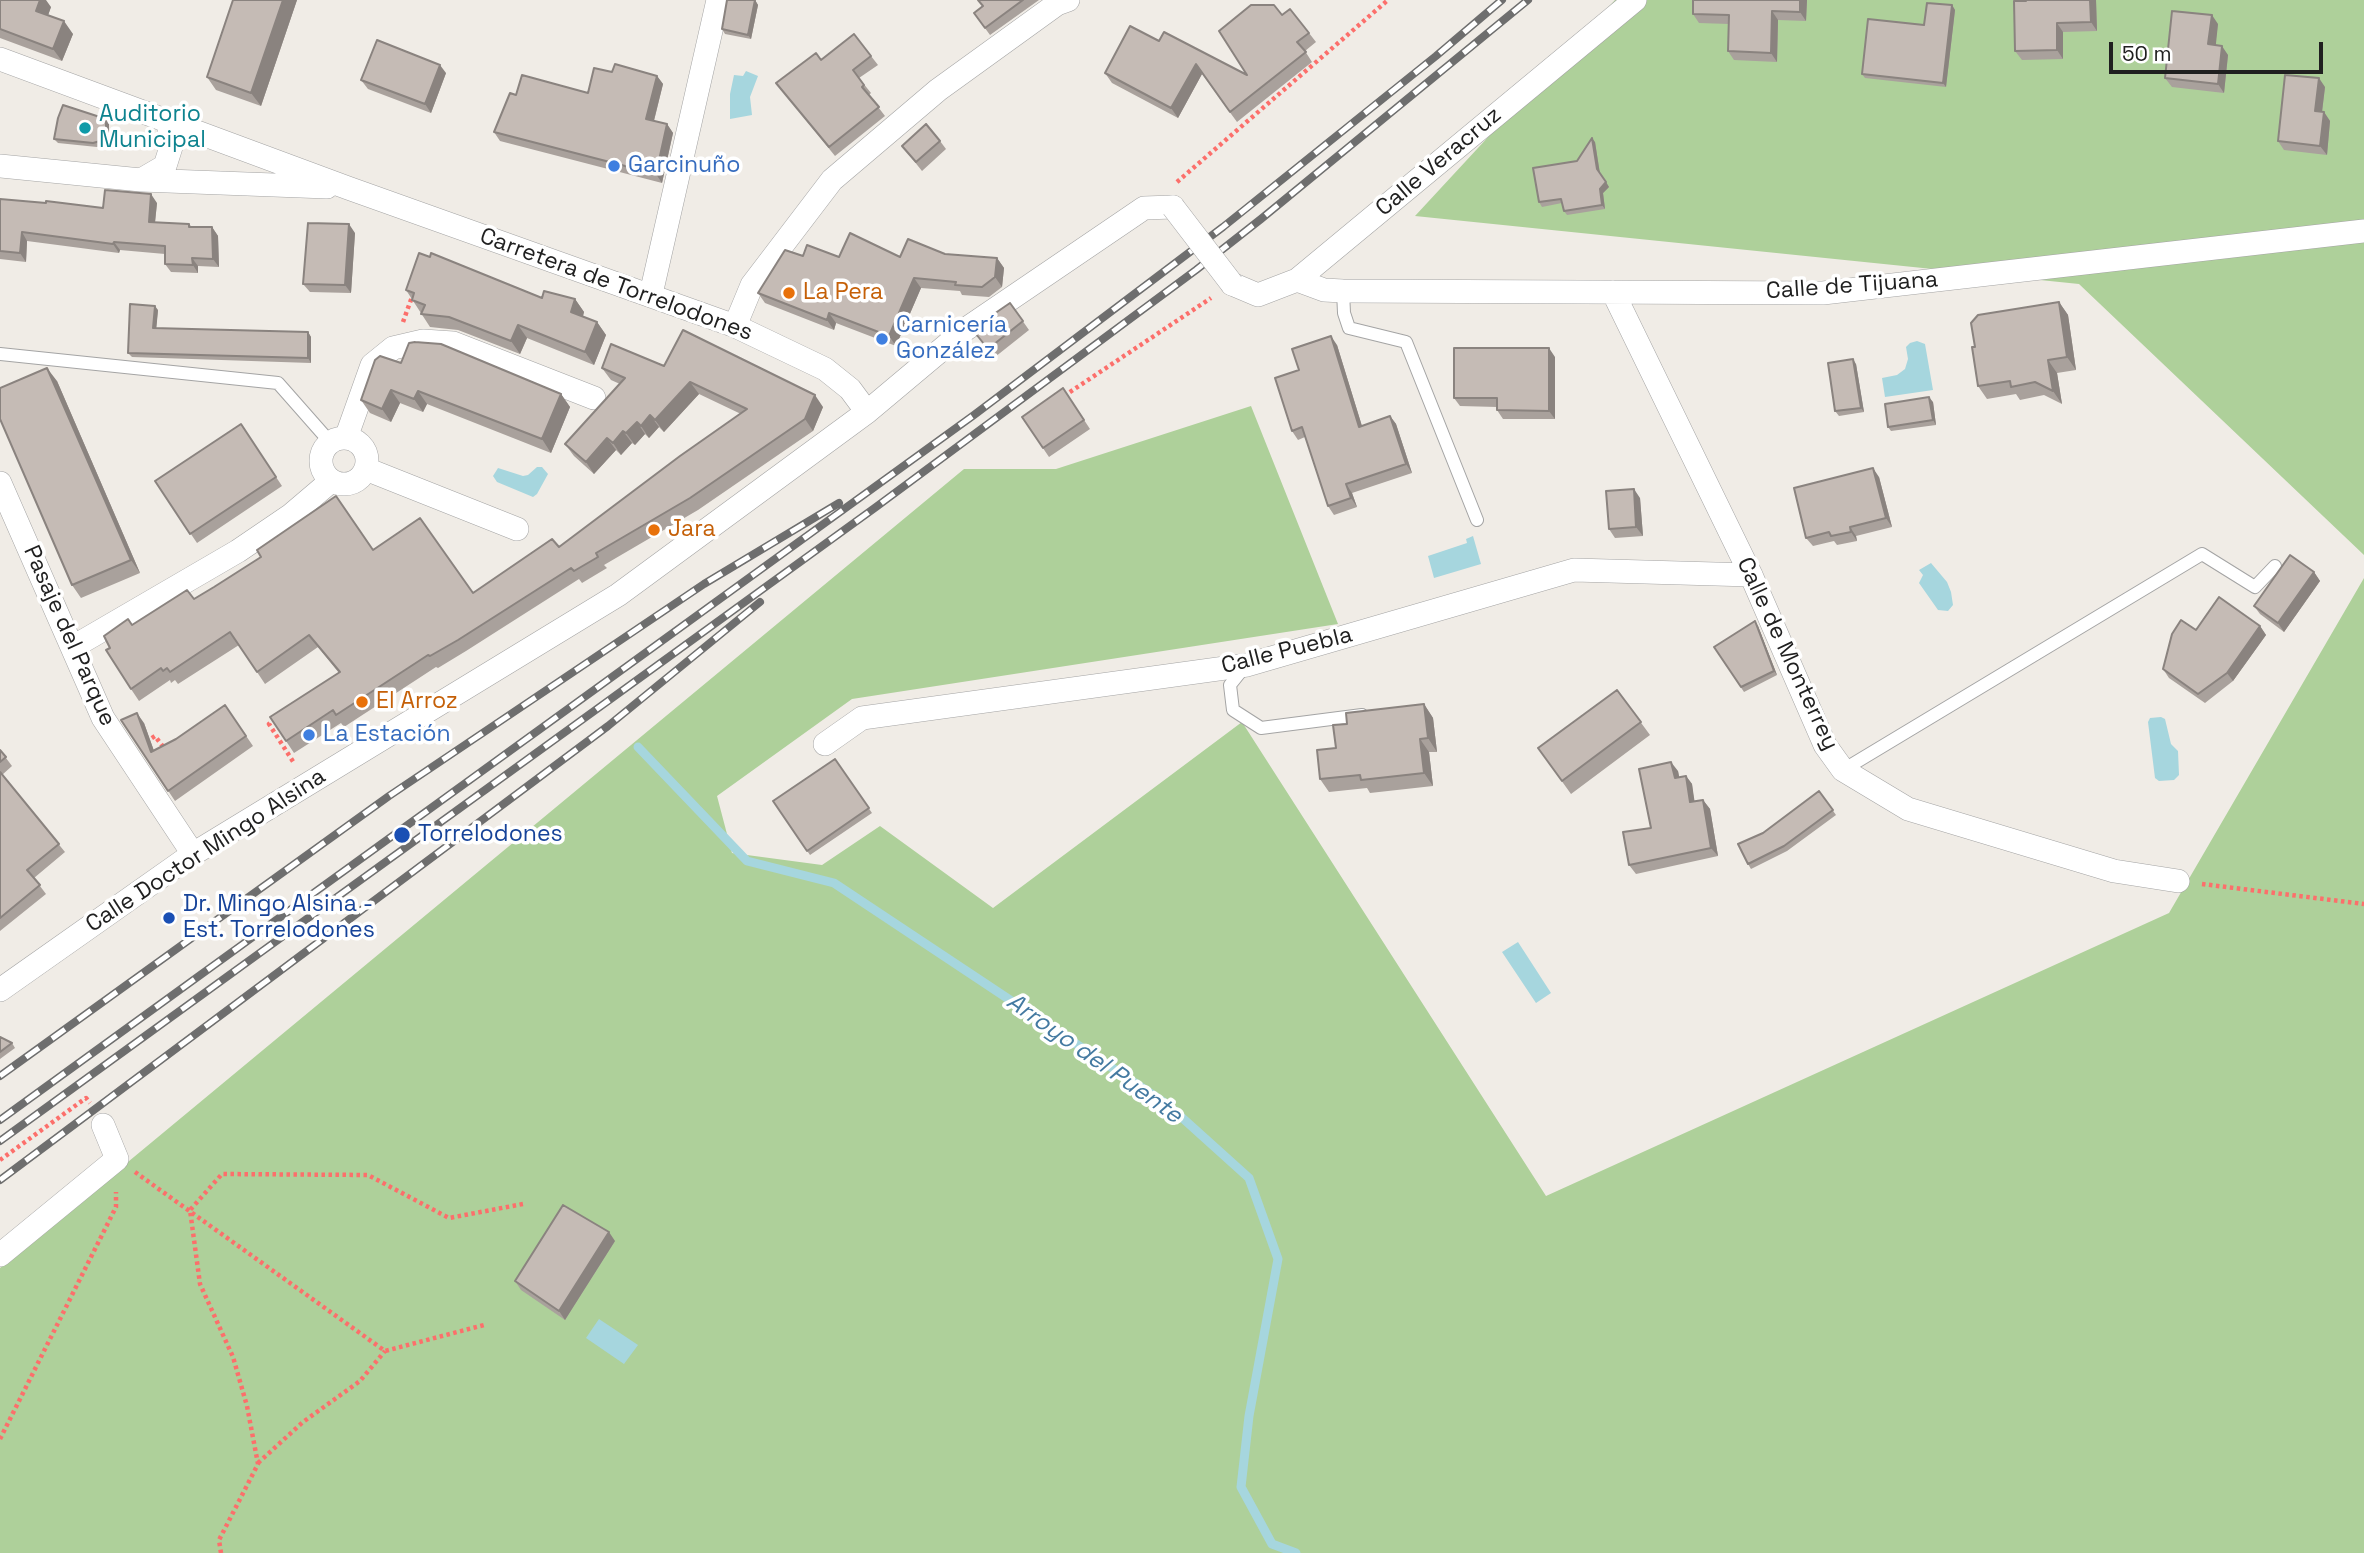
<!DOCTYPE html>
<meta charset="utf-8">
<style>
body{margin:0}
#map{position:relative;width:2364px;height:1553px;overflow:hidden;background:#f0ece6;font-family:"Space Grotesk",sans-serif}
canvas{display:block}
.scale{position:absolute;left:2109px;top:42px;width:214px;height:32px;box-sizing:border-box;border:4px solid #202020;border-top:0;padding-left:9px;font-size:21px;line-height:24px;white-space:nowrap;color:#202020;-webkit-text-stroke:5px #fff;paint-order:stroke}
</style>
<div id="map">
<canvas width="2364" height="1553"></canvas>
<div class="scale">50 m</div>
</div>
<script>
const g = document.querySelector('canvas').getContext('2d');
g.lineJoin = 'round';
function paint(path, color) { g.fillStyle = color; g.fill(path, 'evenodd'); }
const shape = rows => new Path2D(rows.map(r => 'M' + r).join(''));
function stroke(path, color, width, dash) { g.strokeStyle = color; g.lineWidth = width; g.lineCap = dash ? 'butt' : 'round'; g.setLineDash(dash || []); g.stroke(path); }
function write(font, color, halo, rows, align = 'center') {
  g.font = font + ' "Space Grotesk",sans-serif'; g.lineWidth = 7; g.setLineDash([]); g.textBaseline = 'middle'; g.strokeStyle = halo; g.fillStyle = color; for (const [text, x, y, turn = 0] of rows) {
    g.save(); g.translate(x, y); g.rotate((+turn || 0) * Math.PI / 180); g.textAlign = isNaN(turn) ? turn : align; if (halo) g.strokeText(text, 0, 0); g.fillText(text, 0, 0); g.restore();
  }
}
const forest = shape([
 [1615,0,2364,0,2364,555,2079,284,1415,216],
 [1251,406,1338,624,852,699,717,796,732,853,822,865,880,826,993,908,1242,722,1546,1196,2169,913,2364,578,2364,1553,0,1553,0,1268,964,469,1056,469]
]);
const water = shape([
 [746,71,758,76,750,97,752,115,730,119,730,94,734,75,743,76],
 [1917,341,1925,344,1933,390,1885,397,1882,378,1897,375,1905,369,1908,359,1906,347,1910,343],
 [537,467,542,467,548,474,537,494,533,497,497,482,493,476,498,468,523,476,528,475],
 [1473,536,1481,564,1434,578,1428,556,1467,543,1466,539],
 [1931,563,1947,582,1951,592,1953,605,1948,611,1938,610,1919,583,1923,575,1919,570],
 [2161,717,2165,719,2171,744,2178,751,2179,775,2174,780,2159,781,2155,778,2148,722,2150,718],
 [1518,942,1551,993,1536,1003,1502,952],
 [599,1319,638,1345,624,1364,586,1338]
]);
const stream = shape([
 [638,747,747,861,834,883,1168,1105,1249,1178,1278,1259,1249,1416,1241,1487,1272,1544,1296,1553]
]);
const path = shape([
 [1177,182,1388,0],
 [403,322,413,294],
 [1064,396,1211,298],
 [276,720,269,724,294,763],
 [146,742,155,736,164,748],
 [2202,884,2364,904],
 [0,1160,86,1098,90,1103],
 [135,1172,385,1351,484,1325],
 [0,1439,116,1207,116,1192],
 [258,1463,303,1422,360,1381,385,1351],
 [221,1553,219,1540,258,1464,247,1406,233,1357,200,1284,190,1210,222,1174,368,1175,449,1218,523,1204]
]);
const lane = shape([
 [1343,291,1344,313,1349,328,1406,342,1477,520],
 [0,354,278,383,330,442],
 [1246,665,1230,685,1233,710,1261,728,1362,715],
 [1843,770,2202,554,2255,587,2275,566]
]);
const street = shape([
 [0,59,348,188,735,326,825,369,850,389,867,412],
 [0,166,141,180,327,187],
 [141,180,165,166,171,147,168,121],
 [1297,280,1324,290,1343,291,1823,293,2364,231],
 [1232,284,1258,295,1297,280,1635,0],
 [1613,292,1751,575,1825,745,1843,770,1908,809,2114,871,2178,881],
 [651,294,718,0],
 [735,326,752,285,832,180,938,90,1057,4,1068,0],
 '321 461a23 23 0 1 1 46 0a23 23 0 1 1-46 0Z',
 [346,438,372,365,393,348,423,341,453,343,594,398],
 [366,469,517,529],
 [0,483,103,718,193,854],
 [73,647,238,551,291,515,331,481],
 [825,744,862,718,1247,665,1574,570,1751,575],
 [0,990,193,854,618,595,867,412,966,329,1144,208,1173,207],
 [0,1255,117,1159,103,1125]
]);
const rail = shape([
 [0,1076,389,796,704,584,839,503],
 [0,1120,974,415,1223,227,1436,56,1502,0],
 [0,1141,876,507,1196,270,1261,219,1528,0],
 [0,1180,608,726,760,602]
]);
const streetBridge = shape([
 [1173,207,1232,284]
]);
const wall = shape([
 [0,0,51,7,48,15,73,34,62,61,0,38],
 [233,0,297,0,261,106,216,90,207,77],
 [755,0,758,5,751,39,725,34,722,29],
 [978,0,1039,0,990,35,974,13,983,6],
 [1807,0,1806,21,1778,20,1777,62,1734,60,1728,51,1729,24,1699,23,1693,14],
 [2096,0,2097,31,2063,32,2063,59,2022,60,2015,51,2014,1],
 [1952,5,1955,10,1946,87,1865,78,1862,74],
 [1282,15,1309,33,1316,42,1305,51,1312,62,1237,122,1202,74,1178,118,1112,83,1105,73,1159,41,1247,75],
 [2218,24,2215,45,2228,55,2224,93,2172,87,2165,78],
 [871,56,878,65,859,78,871,93,869,95,885,116,835,156,776,83,821,60],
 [612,72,657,76,663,84,654,121,667,124,673,133,662,183,500,141,494,132,516,95,588,93],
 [446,73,431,113,368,89,361,80],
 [2325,87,2322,112,2324,112,2330,121,2327,155,2284,150,2278,141],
 [106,119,109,124,109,140,103,145,97,147,58,143,54,139],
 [940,141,946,149,922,171,902,146],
 [1595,142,1600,174,1609,187,1603,193,1605,209,1567,215,1564,211,1562,203,1542,207,1539,202],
 [0,199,103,208,157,203,155,223,189,224,192,227,212,227,218,236,219,267,198,266,198,273,171,272,165,264,165,254,120,250,119,253,27,241,26,262,0,259],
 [355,233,351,293,310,292,303,284],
 [945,254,997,258,1004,268,1002,287,989,297,962,295,960,291,921,288,896,346,836,323,834,330,765,303,758,293,803,256,900,257],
 [406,290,575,299,584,312,583,317,597,322,606,335,594,365,527,338,520,354,458,330,430,327],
 [2059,302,2068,315,2076,370,2057,373,2062,404,2044,395,2020,400,2016,394,1987,399,1978,386,1975,347],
 [1010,303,1029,330,995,357,972,329],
 [158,310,156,328,308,332,311,337,311,363,132,357,128,353],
 [1337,345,1362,426,1390,416,1396,424,1412,473,1352,493,1357,507,1334,515,1328,506,1305,437,1298,440,1292,431,1299,370],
 [1555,357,1555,419,1503,419,1497,410,1497,407,1460,406,1454,398],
 [401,363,561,394,570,407,551,453,427,404,423,412,400,403,391,422,370,413,361,400],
 [1856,364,1864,412,1839,416,1835,411],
 [664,366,823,407,813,431,698,510,604,565,607,568,582,583,579,579,466,651,438,668,436,667,344,727,341,723,294,753,270,717,339,673,318,647,265,684,239,645,178,684,175,680,171,683,170,680,139,701,131,689,110,648,132,625,194,599,373,550,473,593,559,547,741,414,699,394,664,432,659,427,649,438,645,434,635,445,632,443,621,455,616,450,594,474,574,456,565,444,620,384,611,380,602,368],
 [57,381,140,573,81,598,72,585],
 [1063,388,1090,429,1049,457,1022,417],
 [1933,402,1936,425,1891,431,1888,427],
 [241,424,282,486,197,543,155,481],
 [1879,477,1892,527,1856,536,1857,541,1837,545,1834,541,1813,546,1806,538],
 [1640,498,1643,536,1615,538,1609,529],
 [2314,572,2320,581,2284,632,2260,614,2254,606],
 [1758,626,1777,675,1744,692,1714,647],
 [2260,626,2266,635,2233,681,2205,703,2169,678,2163,669,2196,630],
 [1617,690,1650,735,1571,794,1538,748],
 [1424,704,1433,718,1437,752,1429,752,1433,786,1370,793,1367,788,1329,792,1320,779,1336,748,1347,724],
 [225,705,253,746,175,801,121,720,144,723,154,751,176,739],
 [0,750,12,766,2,775,65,852,34,878,46,894,0,931],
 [835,759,872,813,810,855,773,801],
 [1678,771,1679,777,1686,776,1692,784,1694,802,1703,800,1710,809,1718,856,1636,874,1629,865,1651,828],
 [1819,791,1836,815,1787,851,1751,869,1748,864,1763,833],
 [0,1037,12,1043,15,1048,0,1059],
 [615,1241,565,1320,521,1290,515,1281]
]);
const shadedWall = shape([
 [40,0,46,0,51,7,45,24,36,11],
 [283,0,297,0,261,106,251,93],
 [755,0,758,5,751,39,748,35],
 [1800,0,1807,0,1806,21,1800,12],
 [2090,0,2096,0,2097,31,2091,22],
 [1952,5,1955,10,1946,87,1943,83],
 [1772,11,1778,20,1777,62,1771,53],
 [2212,15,2218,24,2215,53,2208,44],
 [64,21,73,34,62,61,53,49],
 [2057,23,2063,32,2063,59,2057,50],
 [2222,46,2228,55,2224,93,2218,84],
 [1196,64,1202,74,1178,118,1171,108],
 [440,65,446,73,431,113,425,104],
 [657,76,663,84,652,128,646,119],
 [2319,78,2325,87,2321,120,2315,111],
 [2324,112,2330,121,2327,155,2320,146],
 [106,119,109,124,109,140,106,135],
 [667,124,673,133,662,183,656,174],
 [1592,138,1595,142,1600,174,1597,169],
 [1606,182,1609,187,1603,193,1605,209,1602,205,1600,189],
 [151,194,157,203,154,231,149,222],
 [349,224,355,233,351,293,345,285],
 [212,227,218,236,219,267,213,259],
 [22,232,27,241,26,262,20,253],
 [114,242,120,250,119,253,113,244],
 [192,258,198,266,198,273,193,265],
 [997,258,1004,268,1002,287,995,277],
 [914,278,921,288,896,346,889,336],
 [575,299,584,312,580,325,571,312],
 [2059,302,2068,315,2076,370,2067,357],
 [155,306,158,310,156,332,153,328],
 [829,313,836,323,834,330,827,320],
 [597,322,606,335,594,365,585,352],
 [518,325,527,338,520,354,511,341],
 [308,332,311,337,311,363,308,358],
 [1331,336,1337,345,1365,436,1359,427],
 [1549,348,1555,357,1555,419,1549,411],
 [1853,359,1856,364,1864,412,1861,408],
 [2048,360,2057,373,2062,404,2053,391],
 [47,368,57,381,140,573,131,560],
 [690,382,699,394,664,432,655,420],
 [391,390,400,403,391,422,382,409],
 [418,391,427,404,423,412,414,399],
 [561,394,570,407,551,453,542,439],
 [815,395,823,407,813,431,805,419],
 [1929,397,1933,402,1936,425,1933,420],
 [650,415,659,427,649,438,641,426],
 [1390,416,1396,424,1412,473,1406,464],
 [637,422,645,434,635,445,626,433],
 [623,431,632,443,621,455,613,443],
 [607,438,616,450,594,474,586,462],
 [1873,468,1879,477,1892,527,1886,518],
 [1346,484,1352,493,1357,507,1351,498],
 [1634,489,1640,498,1643,536,1636,527],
 [1850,527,1856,536,1857,541,1851,532],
 [2314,572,2320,581,2284,632,2278,623],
 [1755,621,1758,626,1777,675,1774,671],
 [2260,626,2266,635,2233,681,2227,673],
 [1424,704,1433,718,1437,752,1428,738],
 [137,713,144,723,158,762,151,752],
 [1420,739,1429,752,1433,786,1424,773],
 [1671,762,1678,771,1681,786,1675,778],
 [1686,776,1692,784,1696,811,1690,802],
 [1703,800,1710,809,1718,856,1711,848],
 [609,1232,615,1241,565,1320,559,1311]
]);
const building = shape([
 [0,0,40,0,36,11,64,21,53,49,0,29,0,0],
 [233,0,283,0,251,93,207,77,233,0],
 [727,0,755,0,748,35,722,29,727,0],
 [978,0,1023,0,985,28,974,13,983,6,978,0],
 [1693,0,1800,0,1800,12,1772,11,1771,53,1728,51,1729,15,1693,14,1693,0],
 [2026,0,2090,0,2091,22,2057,23,2057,50,2015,51,2014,1,2026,1,2026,0],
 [1927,3,1952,5,1943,83,1862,74,1868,19,1924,25,1927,3],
 [1251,5,1274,5,1282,15,1290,9,1309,33,1297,42,1306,52,1230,112,1196,64,1171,108,1105,73,1130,26,1159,41,1164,32,1247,75,1219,31,1251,5],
 [2172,11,2212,15,2208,44,2222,46,2218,84,2165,78,2172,11],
 [854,34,871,56,853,70,864,85,862,87,879,107,829,147,776,83,816,53,821,60,854,34],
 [377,40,440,65,425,104,361,80,377,40],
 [615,64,657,76,646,119,667,124,656,174,494,132,510,93,516,95,522,75,588,93,594,68,612,72,615,64],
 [2285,75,2319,78,2315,111,2324,112,2320,146,2278,141,2285,75],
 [63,105,106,119,106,135,100,141,93,143,54,139,58,118,63,105],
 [926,124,940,141,916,162,902,146,926,124],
 [1592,138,1597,169,1606,182,1600,189,1602,205,1564,211,1561,199,1539,202,1533,168,1577,161,1592,138],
 [105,190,151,194,149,222,189,224,189,227,212,227,213,259,192,258,193,265,165,264,165,246,114,242,113,244,22,232,20,253,0,251,0,199,46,203,46,201,103,208,105,190],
 [308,223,349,224,345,285,303,284,308,223],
 [850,233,900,257,908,239,945,254,997,258,995,277,982,287,955,285,956,282,914,278,889,336,829,313,827,320,758,293,785,250,803,256,807,245,839,257,850,233],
 [419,253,430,257,431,253,542,298,544,291,575,299,571,312,597,322,585,352,518,325,511,341,449,317,421,314,425,305,412,300,414,293,406,290,419,253],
 [2059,302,2067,357,2048,360,2053,391,2035,382,2011,387,2010,381,1978,386,1972,347,1975,347,1971,323,1978,315,2059,302],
 [1010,303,1023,321,988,349,972,329,1010,303],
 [130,304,155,306,153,328,308,332,308,358,128,353,130,304],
 [683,330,815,395,805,419,690,498,596,553,598,557,574,571,571,568,458,640,430,656,428,655,336,715,333,710,286,741,270,717,340,672,309,635,257,672,230,632,170,672,167,668,163,671,161,668,131,689,106,650,110,648,104,636,128,619,132,625,187,590,194,599,214,587,261,557,257,550,336,496,373,550,420,518,473,593,552,539,559,547,680,456,747,409,690,382,655,420,650,415,641,426,637,422,626,433,623,431,613,443,607,438,586,462,565,444,625,378,602,368,611,344,664,366,683,330],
 [1331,336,1359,427,1390,416,1406,464,1346,484,1351,498,1328,506,1302,427,1292,431,1275,378,1299,370,1292,349,1331,336],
 [415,342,441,344,561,394,542,439,418,391,414,399,391,390,382,409,361,400,375,360,380,356,401,363,409,343,415,342],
 [1454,348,1549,348,1549,411,1497,410,1497,398,1454,398,1454,348],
 [1853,359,1861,408,1835,411,1828,363,1853,359],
 [47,368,131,560,72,585,0,419,0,388,47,368],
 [1063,388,1084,420,1043,448,1022,417,1063,388],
 [1929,397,1933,420,1888,427,1885,404,1929,397],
 [241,424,276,477,190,534,155,481,241,424],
 [1873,468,1886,518,1850,527,1851,532,1831,536,1829,532,1806,538,1794,488,1873,468],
 [1634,489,1636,527,1609,529,1606,491,1634,489],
 [2290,555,2314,572,2278,623,2254,606,2290,555],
 [2219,597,2260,626,2227,673,2198,694,2163,669,2172,634,2181,620,2196,630,2219,597],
 [1755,621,1774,671,1741,687,1714,647,1755,621],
 [1617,690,1641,722,1562,781,1538,748,1617,690],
 [1424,704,1428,738,1420,739,1424,773,1361,780,1360,775,1320,779,1317,750,1336,748,1333,725,1347,724,1346,713,1424,704],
 [225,705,246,736,168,791,121,720,137,713,151,752,176,739,225,705],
 [0,750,6,757,0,762,0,750],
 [835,759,869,808,807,851,773,801,835,759],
 [1671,762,1675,778,1686,776,1690,802,1703,800,1711,848,1629,865,1623,832,1651,828,1639,769,1671,762],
 [0,772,59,844,27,870,40,885,0,918,0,772],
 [1819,791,1833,810,1784,846,1748,864,1738,844,1763,833,1819,791],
 [0,1037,12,1043,0,1052,0,1037],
 [563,1205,609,1232,559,1311,515,1281,563,1205]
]);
const markers = [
 [85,128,7,"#0f9aa8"],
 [614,166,7,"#3f7fe0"],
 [789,293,7,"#e8710a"],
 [882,339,7,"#3f7fe0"],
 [654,530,7,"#e8710a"],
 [362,702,7,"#e8710a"],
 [309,735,7,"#3f7fe0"],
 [402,835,9,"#1a4fb4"],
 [169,918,7,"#1a4fb4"]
];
const cultureNames = [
 ["Auditorio",99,115],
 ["Municipal",99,141]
];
const streetNames = [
 ["Calle Veracruz",1439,162,-40],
 ["Carretera de Torrelodones",616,285,20],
 ["Calle de Tijuana",1852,286,-4],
 ["Pasaje del Parque",69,636,66],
 ["Calle Puebla",1287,651,-14],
 ["Calle de Monterrey",1787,654,65],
 ["Calle Doctor Mingo Alsina",206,851,-33]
];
const shopNames = [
 ["Garcinuño",628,166],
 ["Carnicería",896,326],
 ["González",896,352],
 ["La Estación",323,735]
];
const foodNames = [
 ["La Pera",803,293],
 ["Jara",668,530],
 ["El Arroz",376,702]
];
const transitNames = [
 ["Torrelodones",418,835],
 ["Dr. Mingo Alsina -",183,905],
 ["Est. Torrelodones",183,931]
];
const waterNames = [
 ["Arroyo del Puente",1094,1059,35]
];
paint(forest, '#aed09a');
paint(water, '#a6d6de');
stroke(stream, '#a6d6de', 9);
stroke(lane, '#a4a4a4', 14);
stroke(street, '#a4a4a4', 24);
stroke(path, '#fc6f6b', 4.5, [3.5, 3.5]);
stroke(lane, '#fff', 12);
stroke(street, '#fff', 23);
stroke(rail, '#6e6e6e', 8);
stroke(rail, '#fff', 5, [16]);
stroke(streetBridge, '#a4a4a4', 24, []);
stroke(streetBridge, '#fff', 23);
paint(wall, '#a9a19c');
paint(shadedWall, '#8a837f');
paint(building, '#c5bbb5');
stroke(building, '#8a837f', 2);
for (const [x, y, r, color] of markers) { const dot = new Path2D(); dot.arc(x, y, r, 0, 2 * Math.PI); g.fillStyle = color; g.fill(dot); stroke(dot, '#fff', 2.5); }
write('23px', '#0d838f', '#fff', cultureNames, 'left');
write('23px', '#202020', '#fff', streetNames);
write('23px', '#366cbe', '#fff', shopNames, 'left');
write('23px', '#c56008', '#fff', foodNames, 'left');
write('23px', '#164399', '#fff', transitNames, 'left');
write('italic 24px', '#447aa1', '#fff', waterNames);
</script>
